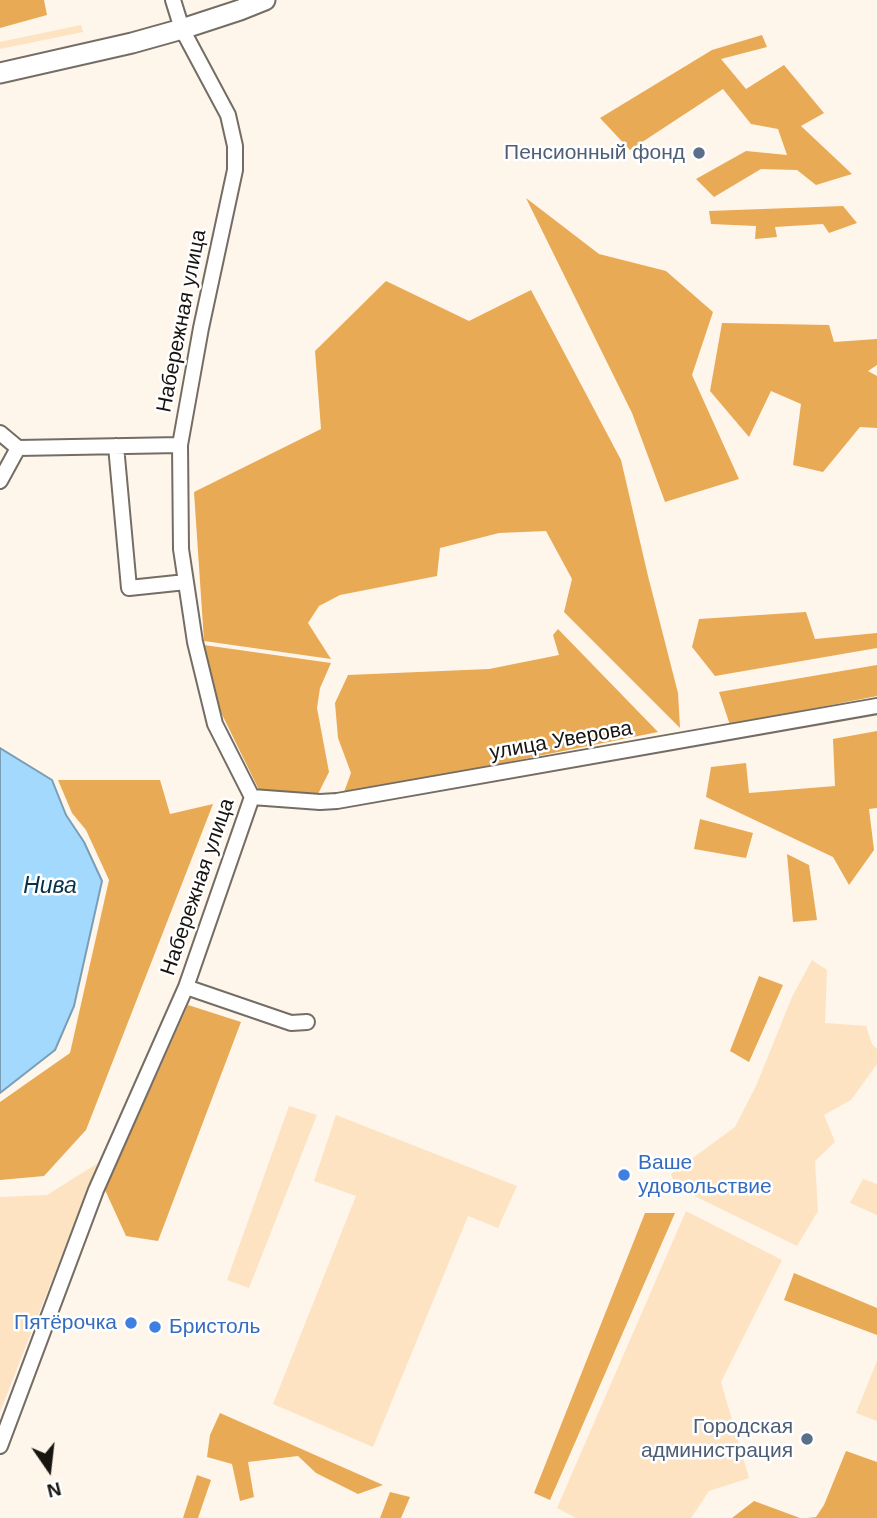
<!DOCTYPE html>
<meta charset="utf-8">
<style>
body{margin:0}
#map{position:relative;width:877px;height:1518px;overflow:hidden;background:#fef5eb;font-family:Helvetica,sans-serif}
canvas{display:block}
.north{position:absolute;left:14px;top:1434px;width:70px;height:70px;-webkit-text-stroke:5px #fff;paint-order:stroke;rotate:166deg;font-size:19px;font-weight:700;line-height:28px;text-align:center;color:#181511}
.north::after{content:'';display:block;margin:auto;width:24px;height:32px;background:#181511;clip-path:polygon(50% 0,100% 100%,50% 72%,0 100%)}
</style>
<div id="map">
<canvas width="877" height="1518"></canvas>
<div class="north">N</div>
</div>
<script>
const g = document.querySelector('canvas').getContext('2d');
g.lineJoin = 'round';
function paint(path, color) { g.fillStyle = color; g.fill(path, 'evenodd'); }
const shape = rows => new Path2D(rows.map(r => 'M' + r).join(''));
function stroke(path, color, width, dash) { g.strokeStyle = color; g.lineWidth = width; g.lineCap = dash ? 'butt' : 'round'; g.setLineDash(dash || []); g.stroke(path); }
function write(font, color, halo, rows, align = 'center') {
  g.font = font + ' Helvetica,sans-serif'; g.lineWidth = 5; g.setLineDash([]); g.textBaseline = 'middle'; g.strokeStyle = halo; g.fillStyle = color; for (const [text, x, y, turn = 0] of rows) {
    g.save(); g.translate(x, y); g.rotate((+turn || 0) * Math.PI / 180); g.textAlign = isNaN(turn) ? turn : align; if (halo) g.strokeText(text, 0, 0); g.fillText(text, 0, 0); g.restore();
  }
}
const green = shape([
 [81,25,83,32,0,49,0,42],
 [812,960,827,970,825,1023,866,1026,872,1044,877,1049,877,1064,851,1100,824,1115,835,1142,815,1161,818,1211,797,1246,676,1187,671,1174,735,1127,756,1086,792,997],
 [289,1106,317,1115,249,1288,227,1280],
 [336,1115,517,1186,498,1228,468,1216,373,1447,273,1404,356,1196,314,1181],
 [98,1163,0,1412,0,1197,47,1195],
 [863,1179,877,1184,877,1215,850,1203],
 [686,1211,782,1260,721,1382,749,1478,709,1491,691,1518,576,1518,557,1508],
 [877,1361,877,1421,856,1413]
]);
const forest = shape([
 [0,0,44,0,47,15,0,28],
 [762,35,767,47,721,59,746,89,784,65,824,113,801,126,852,174,816,185,797,170,761,169,714,197,696,179,746,151,787,155,778,129,751,124,723,89,630,150,600,118,712,50],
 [526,198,599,254,666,271,713,312,692,375,739,479,665,502,632,413],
 [843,206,857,223,829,233,823,224,775,227,777,237,755,239,756,226,711,224,709,211],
 [386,281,469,321,531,290,621,460,648,576,678,693,680,728,564,612,572,579,546,531,499,533,440,548,437,576,340,595,319,606,308,623,331,659,204,641,194,492,321,429,315,351],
 [722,323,829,325,834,342,877,339,877,365,868,371,877,376,877,428,860,427,823,472,793,465,801,404,771,391,749,437,710,391],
 [806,612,815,639,877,633,877,648,715,676,692,647,699,619],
 [558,629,658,732,424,779,344,792,351,773,338,738,335,703,348,675,489,669,559,655,553,635],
 [204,645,331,663,320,688,317,708,329,772,318,794,308,797,259,790,211,692],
 [877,665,877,696,730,725,719,692],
 [877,731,877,808,869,809,874,850,849,885,833,857,706,797,711,767,746,763,749,793,835,786,833,739],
 [58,780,160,780,170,814,213,804,86,1130,44,1176,0,1180,0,1102,70,1053,109,880,86,830,72,813],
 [700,819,753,833,746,858,694,849],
 [787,854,809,865,817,920,793,922],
 [759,976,783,985,749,1062,730,1051],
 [188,1005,241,1022,158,1241,126,1236,105,1190],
 [645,1213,675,1213,550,1500,534,1493],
 [794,1273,877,1308,877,1335,784,1300],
 [220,1413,383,1485,358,1494,316,1473,298,1456,248,1462,254,1497,240,1501,232,1464,207,1457,210,1435],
 [846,1451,877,1462,877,1518,807,1518,816,1517,824,1505],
 [197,1475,211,1480,198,1518,183,1518],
 [390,1492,410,1497,401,1518,380,1518],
 [754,1501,800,1518,732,1518]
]);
const water = shape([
 [0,748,52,780,66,815,84,842,102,881,74,1006,55,1050,0,1093,0,748]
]);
const minor = shape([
 [0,433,18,448,180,445],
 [116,446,129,588,186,582],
 [0,481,18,448],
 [252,797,320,802,337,801,877,706],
 [186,987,291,1023,307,1022],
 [0,1446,96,1190,186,987,252,797,215,724,195,642,181,549,180,445,201,328,235,170,235,146,228,115,182,29,173,0]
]);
const secondary = shape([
 [0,73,132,43,182,29,240,10,265,0]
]);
const markers = [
 [699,153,7,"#5c6f8a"],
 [624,1175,7,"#3f7fe0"],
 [131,1323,7,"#3f7fe0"],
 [155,1327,7,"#3f7fe0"],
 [807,1439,7,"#5c6f8a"]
];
const serviceNames = [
 ["Пенсионный фонд",685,153],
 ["Городская",793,1427],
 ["администрация",793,1451]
];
const streetNames = [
 ["Набережная улица",182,321,-79],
 ["улица Уверова",561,741,-10],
 ["Набережная улица",198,887,-71]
];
const shopNames = [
 ["Ваше",638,1163],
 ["удовольствие",638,1187],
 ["Пятёрочка",117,1323,"right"],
 ["Бристоль",169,1327]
];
const waterNames = [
 ["Нива",50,887]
];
paint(green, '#fde3c2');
paint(forest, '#e9aa55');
paint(water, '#a3d9fd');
stroke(water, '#799eb6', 2);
stroke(minor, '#746d64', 18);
stroke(secondary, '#746d64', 23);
stroke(minor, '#fff', 14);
stroke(secondary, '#fff', 19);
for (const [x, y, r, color] of markers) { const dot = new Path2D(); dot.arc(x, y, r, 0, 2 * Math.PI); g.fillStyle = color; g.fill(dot); stroke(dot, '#fff', 2.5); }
write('21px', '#4e5e75', '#fff', serviceNames, 'right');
write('21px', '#181511', '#fff', streetNames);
write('21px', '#366cbe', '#fff', shopNames, 'left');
write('italic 23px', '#07334a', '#fff', waterNames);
</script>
